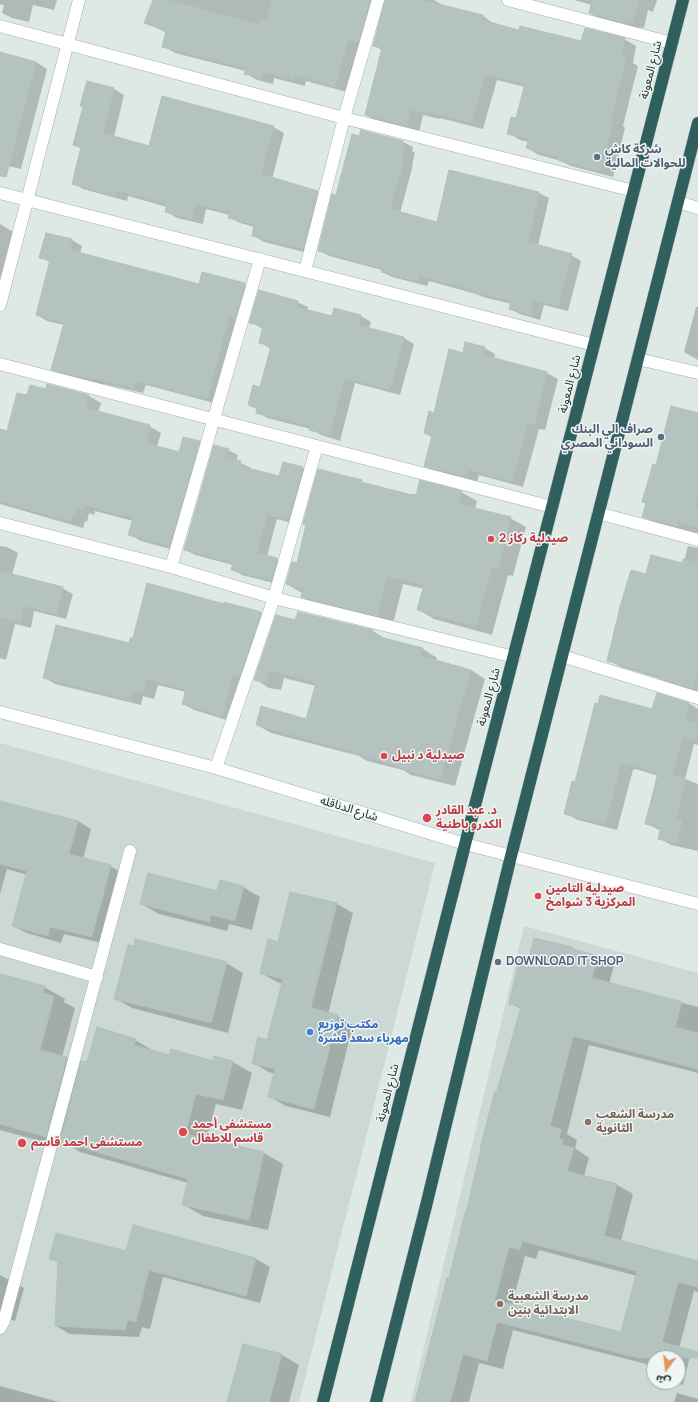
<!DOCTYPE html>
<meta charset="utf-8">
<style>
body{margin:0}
#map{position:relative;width:698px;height:1402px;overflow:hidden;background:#dee8e5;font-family:Manrope,"Noto Sans Arabic",sans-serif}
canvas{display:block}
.north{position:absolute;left:646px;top:1350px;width:40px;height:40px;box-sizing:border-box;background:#eef5f3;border:1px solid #9ca9a7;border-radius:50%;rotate:195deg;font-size:11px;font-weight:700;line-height:16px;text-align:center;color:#213634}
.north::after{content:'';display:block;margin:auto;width:14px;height:18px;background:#e5945f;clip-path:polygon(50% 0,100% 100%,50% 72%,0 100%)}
</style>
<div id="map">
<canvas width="698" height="1402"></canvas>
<div class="north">ش</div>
</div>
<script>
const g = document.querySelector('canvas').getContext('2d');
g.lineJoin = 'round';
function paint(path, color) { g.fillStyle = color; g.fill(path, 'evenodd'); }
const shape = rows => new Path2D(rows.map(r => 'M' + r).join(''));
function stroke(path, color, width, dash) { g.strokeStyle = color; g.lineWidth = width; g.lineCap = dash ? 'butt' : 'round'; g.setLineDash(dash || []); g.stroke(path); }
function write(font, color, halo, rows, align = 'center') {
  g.font = font + ' Manrope,"Noto Sans Arabic",sans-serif'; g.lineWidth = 3; g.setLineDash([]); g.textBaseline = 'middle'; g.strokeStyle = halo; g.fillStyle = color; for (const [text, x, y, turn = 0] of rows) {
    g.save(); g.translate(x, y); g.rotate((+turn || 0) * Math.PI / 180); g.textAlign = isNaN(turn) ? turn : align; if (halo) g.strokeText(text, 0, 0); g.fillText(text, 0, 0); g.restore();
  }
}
const built = shape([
 [0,743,435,863,299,1402,0,1402],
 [524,926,698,973,698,1402,411,1402],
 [654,1358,678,1358,678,1382,654,1382]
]);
const shadow = shape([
 [0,0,57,0,54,10,33,5,29,22,12,18,2,13,4,5,0,4],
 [154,0,379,0,385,4,386,0,434,0,441,4,441,6,483,16,494,24,520,31,582,43,624,39,636,46,633,63,638,66,623,126,625,128,613,177,571,166,561,161,539,155,527,148,529,142,520,140,508,133,517,119,525,87,497,80,483,129,440,118,439,119,423,115,419,132,378,122,366,115,383,51,374,45,384,6,382,6,347,92,306,81,305,86,274,78,273,84,257,80,245,73,246,71,175,53,163,46,167,33,145,22],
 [574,0,657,0,653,12,648,10,644,28,639,27,638,29,600,19,590,13,592,5],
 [0,53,36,62,47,69,21,169,0,164],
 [114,89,124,95,114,137,150,147,273,127,284,133,272,179,317,192,328,198,312,254,264,242,253,235,255,227,240,223,229,217,230,215,206,209,203,224,177,218,166,211,167,207,128,196,127,201,83,189,73,183,82,149,74,145],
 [360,137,403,142,413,147,412,151,415,153,412,165,413,165,400,213,438,223,450,171,539,193,549,198,538,246,571,255,581,261,568,311,544,305,540,320,520,314,510,309,512,304,483,297,476,294,429,281,427,286,392,277,382,272,382,270,329,256,319,250,336,197],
 [0,224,13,232,0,280],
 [46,234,72,240,82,246,80,254,200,286,244,284,255,290,218,404,146,385,143,393,104,384,103,386,63,375,52,369,64,325,47,321,37,315,51,263,40,257],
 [297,302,308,307,307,311,332,318,361,316,371,322,369,329,404,338,414,344,400,395,355,383,340,441,321,435,311,429,267,418,257,412,258,410,249,405,261,388,271,349,260,342,263,329,251,322],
 [696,307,698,307,698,360,684,352],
 [484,348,495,354,494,359,547,373,558,379,545,430,539,429,523,487,479,475,477,482,436,472,425,466,432,437,425,433,464,354],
 [47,390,89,396,101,403,98,413,149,426,161,433,157,447,180,453,199,442,211,449,181,552,141,541,129,534,133,521,95,511,94,515,89,513,87,522,85,521,83,528,0,504,0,460,27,396],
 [698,414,698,535,655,523,643,516,647,504,644,502,657,466],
 [228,450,238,455,236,461,251,468,250,470,280,478,284,463,303,468,312,473,298,525,277,519,267,556,277,559,287,565,281,585,242,575,232,569,233,565,195,555,185,549],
 [319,470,413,497,461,492,477,501,475,509,510,518,526,527,513,576,508,575,492,635,434,619,419,610,424,589,403,584,393,624,318,606,303,597,302,593,287,584,297,565],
 [0,546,7,547,18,553,12,575,62,588,73,594,66,619,34,611,31,628,15,624,6,660,0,658],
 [688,546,698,548,698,693,674,685,664,680,621,667,608,660,683,565],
 [225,604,261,613,272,619,233,722,194,710,183,704,186,692,158,685,154,699,143,696,141,705,55,684,44,677,130,644,225,605],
 [298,613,373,631,387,640,423,649,437,658,436,661,471,670,485,679,455,786,411,775,403,770,367,761,359,756,271,733,257,725,307,720,316,686,284,678,281,690,269,688,255,679,296,621],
 [657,694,690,704,698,709,698,745,694,744,685,779,698,784,698,851,671,845,659,838,661,831,646,823,659,776,635,769,633,770,617,830,578,820,565,813,576,783,653,711],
 [0,802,78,821,91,829,83,859,110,866,124,874,106,944,64,934,61,943,27,933,13,926,27,875,7,869,0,894],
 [243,887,260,897,252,930,229,924,227,931,159,914,141,904,218,892],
 [337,904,353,913,328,1014,337,1016,353,1025,330,1117,286,1106,270,1097,275,1074,269,1072,253,1063,268,1041,283,984,277,982,261,973],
 [534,939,572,948,578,952,598,957,614,966,609,984,698,1007,698,1073,589,1045,567,1134,577,1140,575,1148,589,1158,584,1176,617,1185,633,1194,621,1241,698,1262,698,1292,694,1291,679,1349,690,1356,683,1385,672,1382,678,1382,678,1358,654,1358,654,1374,649,1371,650,1365,513,1330,503,1369,479,1363,469,1402,417,1402,521,1009,510,1003,529,959],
 [539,1250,637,1276,622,1333,512,1305,525,1256,536,1259],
 [226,963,243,973,228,1033,132,1008,115,998],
 [0,974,44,987,65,999,64,1002,75,1008,62,1057,67,1058,81,1066,135,1040,154,1051,154,1052,170,1057,214,1062,215,1057,233,1062,252,1073,242,1110,216,1104,206,1140,264,1153,283,1164,268,1230,203,1216,184,1205,188,1183,80,1152,67,1144,66,1148,0,1130],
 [134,1227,256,1259,270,1267,260,1303,163,1277,150,1329,142,1327,139,1337,70,1334,56,1326,59,1263,51,1258,127,1252],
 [0,1275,24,1288,15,1321,0,1316],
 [244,1345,282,1355,299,1365,289,1402,228,1402],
 [0,1386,59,1402,0,1402],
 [677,1393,698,1399,698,1402,674,1402]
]);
const building = shape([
 [153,0,168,0,259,25,260,19,267,20,272,0,370,0,358,42,348,40,335,87,295,75,294,80,263,72,261,78,244,74,246,68,162,47,166,31,144,23,153,0],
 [385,0,421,0,483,15,482,20,519,30,520,26,581,41,585,28,625,38,621,57,626,58,611,119,613,120,601,171,558,160,559,157,526,148,529,139,507,134,511,117,516,118,525,84,485,74,471,123,428,111,427,113,411,109,407,126,365,115,382,48,373,46,385,0],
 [592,0,639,0,633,23,628,21,628,24,589,13,592,0],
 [0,52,36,62,6,177,0,176,0,52],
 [87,81,114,88,103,133,149,146,162,96,274,126,261,174,318,191,303,247,302,247,302,249,252,236,254,224,228,218,230,212,196,204,192,219,165,212,167,204,117,191,116,196,72,184,81,147,73,145,83,107,80,106,87,81],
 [361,130,403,141,402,145,405,146,402,158,404,159,390,209,437,222,449,170,539,192,528,242,572,254,558,306,534,300,530,315,509,309,511,301,472,292,472,290,419,276,417,281,381,272,382,268,318,251,332,194,336,195,352,134,359,136,361,130],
 [46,233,72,239,70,250,199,284,202,272,245,283,235,319,229,317,207,399,135,380,133,388,93,378,93,380,51,370,64,323,36,315,50,260,39,258,46,233],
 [259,290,298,301,296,307,332,316,334,308,361,315,358,325,404,337,390,390,345,378,329,435,309,430,310,426,256,413,257,408,248,405,253,385,260,387,271,346,259,343,263,326,249,323,259,290],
 [465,342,485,347,483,355,547,372,534,425,528,423,512,482,468,469,466,477,424,466,432,436,424,433,429,411,434,413,449,349,463,353,465,342],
 [47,384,89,395,86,408,150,425,145,443,179,452,183,437,200,441,169,546,128,535,133,518,83,505,83,509,77,507,75,516,73,515,71,522,0,501,0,429,7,431,17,393,27,395,30,385,46,389,47,384],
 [671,406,698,413,698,493,694,508,698,509,698,527,678,521,677,526,642,517,646,503,642,502,653,464,656,465,671,406],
 [214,445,229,449,226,457,241,461,240,466,279,476,283,462,303,467,288,520,267,514,257,553,277,558,271,580,231,570,233,563,184,550,214,445],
 [318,469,362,480,361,482,412,495,412,494,416,495,420,480,462,491,458,504,511,517,498,568,492,566,476,626,417,610,424,585,387,576,377,616,301,597,303,589,286,584,292,562,297,563,306,525,303,524,318,469],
 [651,555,682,563,683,559,698,563,698,670,693,689,660,679,661,676,607,661,620,607,631,570,646,574,651,555],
 [0,571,63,587,56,614,24,606,20,623,0,617,0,571],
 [147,583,224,604,224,602,261,612,239,677,233,675,222,716,182,704,186,689,147,679,143,693,132,690,129,700,43,678,56,625,129,643,130,638,133,638,147,583],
 [298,612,373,630,372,635,423,648,421,656,471,670,440,779,395,767,396,765,351,753,352,751,256,725,261,706,306,719,316,683,269,670,266,683,254,680,276,615,295,620,298,612],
 [657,693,689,703,687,710,688,710,686,721,698,724,696,741,682,738,672,775,686,779,676,819,682,820,677,843,658,839,661,828,645,824,658,773,622,763,621,764,605,824,564,814,572,781,575,782,595,703,598,704,600,695,652,709,657,693],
 [0,801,78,821,69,854,111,865,92,937,50,927,48,936,12,926,27,871,0,864,0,801],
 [148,873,217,891,220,880,244,886,235,921,211,915,209,922,140,904,148,873],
 [290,892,337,903,311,1007,312,1008,338,1015,314,1109,268,1097,275,1069,252,1064,258,1037,267,1040,283,979,260,973,268,939,278,942,290,892],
 [534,938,572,947,572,949,598,956,592,978,682,1002,675,1027,698,1033,698,1069,573,1036,550,1126,561,1129,559,1139,563,1140,562,1145,574,1148,567,1171,617,1184,604,1236,698,1261,698,1287,678,1282,662,1342,698,1352,697,1358,639,1358,497,1322,487,1361,463,1354,450,1402,415,1402,447,1278,449,1278,465,1213,466,1213,481,1149,480,1149,495,1091,497,1091,521,1007,509,1004,520,956,529,958,534,938],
 [522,1241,637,1271,621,1332,495,1300,509,1247,520,1250,522,1241],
 [135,939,227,962,211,1023,114,999,128,945,134,946,135,939],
 [0,974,45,986,43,993,54,996,40,1050,67,1057,46,1137,0,1124,0,974],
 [97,1027,136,1039,134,1045,169,1055,171,1049,213,1061,214,1056,233,1061,223,1100,196,1094,185,1134,264,1152,249,1220,182,1205,188,1179,60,1141,81,1061,87,1062,97,1027],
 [133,1225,256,1258,246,1296,149,1270,136,1322,128,1320,125,1330,55,1326,58,1261,49,1259,56,1233,126,1251,133,1225],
 [243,1344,282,1354,269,1402,227,1402,243,1344]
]);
const minor = shape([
 [508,0,672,43],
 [0,26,344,118,634,191],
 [0,193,594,345],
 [678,202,698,208],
 [305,271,344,118,378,0],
 [0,305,79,0],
 [638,359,698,373],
 [0,364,552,507],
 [598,513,698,540],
 [0,523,171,567,274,598,514,657],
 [171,567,260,259],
 [562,656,698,698],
 [0,712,216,768,465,844,698,904],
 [216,768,274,598,317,446],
 [0,949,97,977],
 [0,1328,4,1321,130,851]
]);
const highway = shape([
 [323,1402,471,821,683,0],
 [376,1402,426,1206,511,856,698,123]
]);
const markers = [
 [597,157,4,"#5c6f8a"],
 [661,437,4,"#5c6f8a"],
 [491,539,4,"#e0444e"],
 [384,756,4,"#e0444e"],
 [427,818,5,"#e0444e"],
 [538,896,4,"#e0444e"],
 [498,962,4,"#5c6f8a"],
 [310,1032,4,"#3f7fe0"],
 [588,1122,4,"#8d6e63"],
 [183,1132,5,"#e0444e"],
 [22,1143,5,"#e0444e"],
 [500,1304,4,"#8d6e63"]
];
const streetNames = [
 ["شارع المعونة",651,70,-76],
 ["شارع المعونة",570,384,-76],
 ["شارع المعونة",489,697,-75],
 ["شارع الدناقله",349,809,17],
 ["شارع المعونة",388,1093,-76]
];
const serviceNames = [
 ["شركة كاش",605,150],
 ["للحوالات المالية",605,164],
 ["صراف الي البنك",653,430,"right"],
 ["السوداني المصري",653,444,"right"],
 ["DOWNLOAD IT SHOP",506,962]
];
const healthNames = [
 ["صيدلية ركاز 2",499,539],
 ["صيدلية د نبيل",392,756],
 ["د. عبد القادر",436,811],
 ["الكدرو باطنية",436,825],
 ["صيدلية التامين",546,889],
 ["المركزية 3 شوامخ",546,903],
 ["مستشفى أحمد",192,1125],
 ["قاسم للاطفال",192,1139],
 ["مستشفى احمد قاسم",31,1143]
];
const shopNames = [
 ["مكتب توزيع",318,1025],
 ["مهرباء سعد قشرة",318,1039]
];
const educationNames = [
 ["مدرسة الشعب",596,1115],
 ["الثانوية",596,1129],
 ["مدرسة الشعبية",508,1297],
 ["الابتدائية بنين",508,1311]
];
paint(built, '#ccd8d4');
paint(shadow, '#0003');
paint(building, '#b4c3bf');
stroke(building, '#b1c1bd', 1);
stroke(minor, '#a2afac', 13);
stroke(highway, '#bcc3c2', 13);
stroke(minor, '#fff', 12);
stroke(highway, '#30605d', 12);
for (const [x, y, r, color] of markers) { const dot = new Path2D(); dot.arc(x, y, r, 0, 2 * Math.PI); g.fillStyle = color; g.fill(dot); stroke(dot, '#eef5f3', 1.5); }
write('12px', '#213634', '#eef5f3', streetNames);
write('bold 12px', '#4e5e75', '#eef5f3', serviceNames, 'left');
write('bold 12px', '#be3a42', '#eef5f3', healthNames, 'left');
write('bold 12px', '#366cbe', '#eef5f3', shopNames, 'left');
write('bold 12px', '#785e54', '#eef5f3', educationNames, 'left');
</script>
